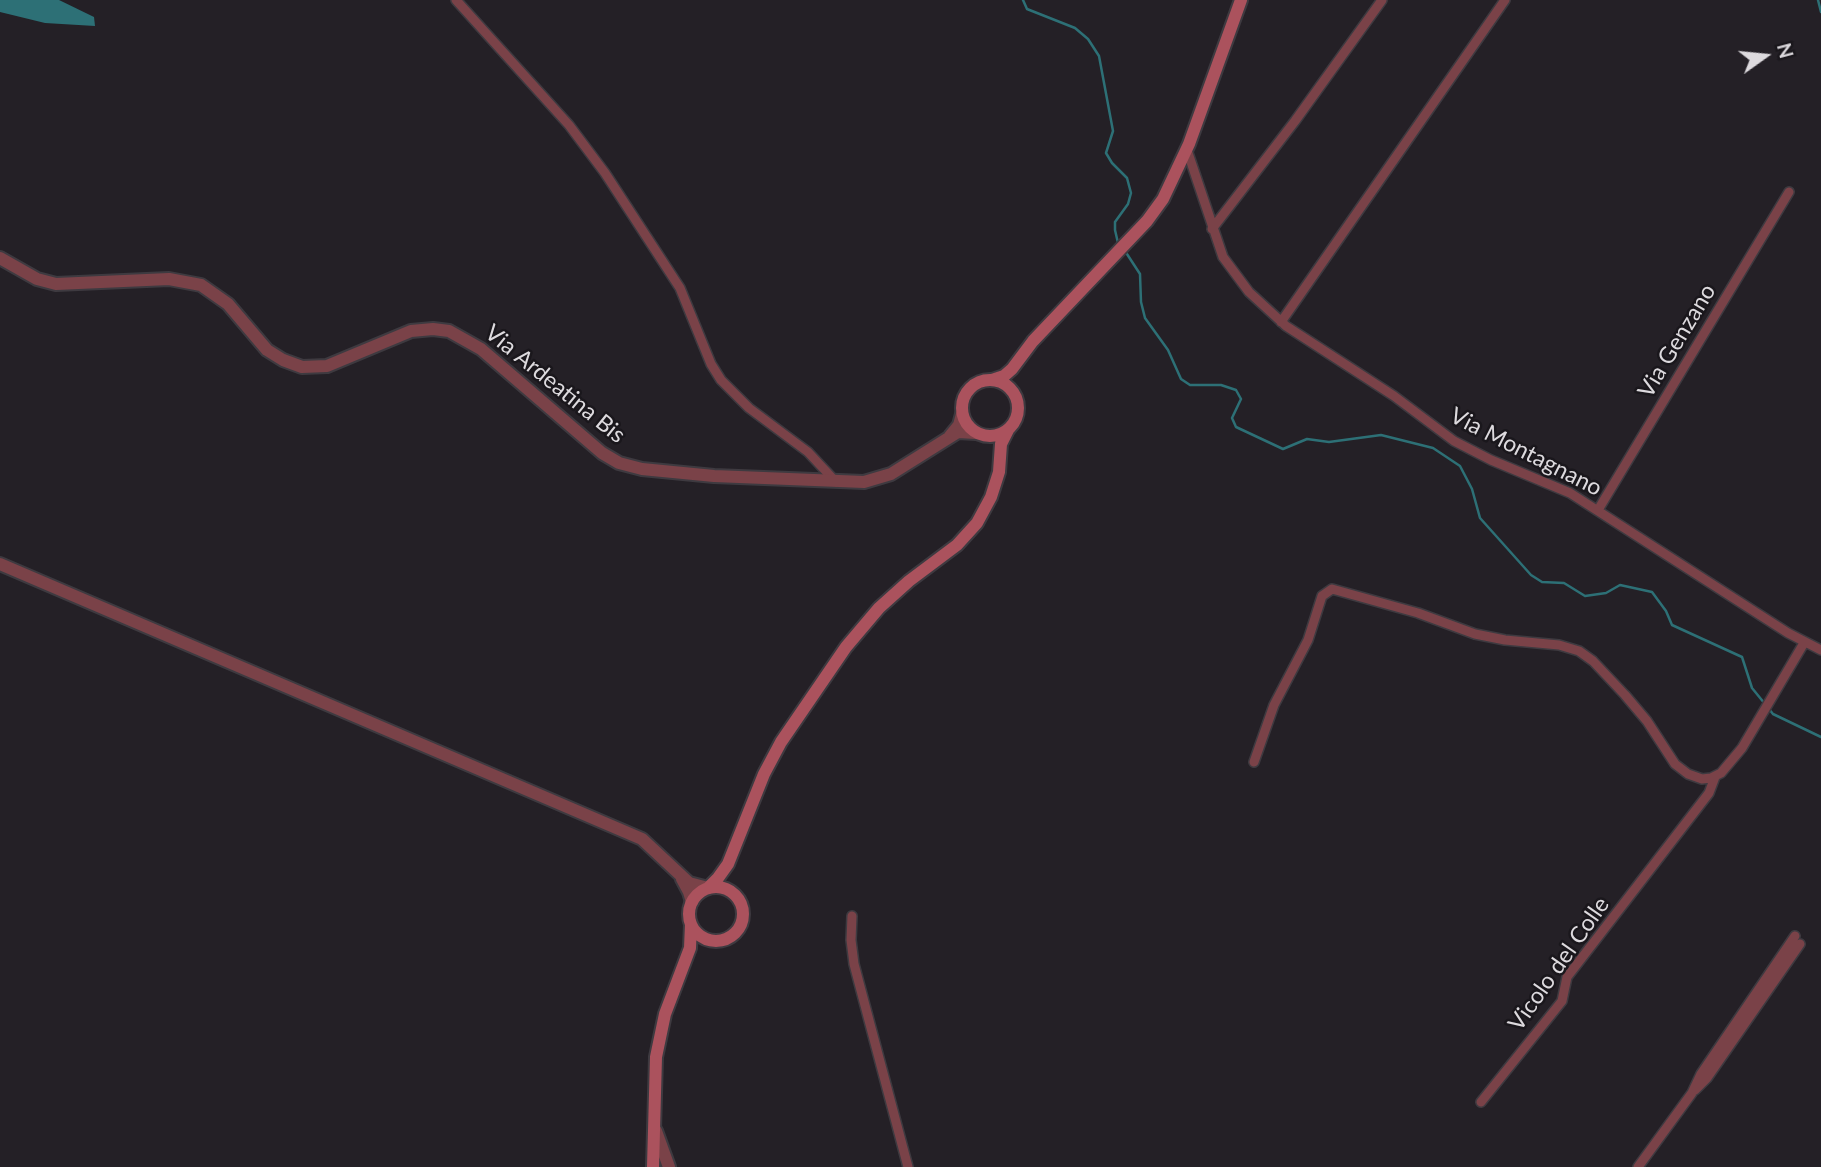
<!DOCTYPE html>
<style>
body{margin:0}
#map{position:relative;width:1821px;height:1167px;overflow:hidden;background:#242026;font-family:Lato,sans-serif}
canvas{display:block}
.north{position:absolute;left:1730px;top:21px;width:70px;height:70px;-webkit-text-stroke:5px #1a171c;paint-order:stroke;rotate:75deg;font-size:19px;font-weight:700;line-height:28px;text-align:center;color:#dddade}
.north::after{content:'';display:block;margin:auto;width:24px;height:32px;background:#dddade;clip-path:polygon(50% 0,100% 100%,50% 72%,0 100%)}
</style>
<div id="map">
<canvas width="1821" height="1167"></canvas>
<div class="north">N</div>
</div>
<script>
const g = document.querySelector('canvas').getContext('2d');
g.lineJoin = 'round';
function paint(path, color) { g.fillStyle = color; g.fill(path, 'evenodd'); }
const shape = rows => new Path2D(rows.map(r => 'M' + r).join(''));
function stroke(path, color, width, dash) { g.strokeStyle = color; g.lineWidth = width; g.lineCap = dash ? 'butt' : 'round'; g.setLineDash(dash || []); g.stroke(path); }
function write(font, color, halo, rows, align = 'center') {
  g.font = font + ' Lato,sans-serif'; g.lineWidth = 5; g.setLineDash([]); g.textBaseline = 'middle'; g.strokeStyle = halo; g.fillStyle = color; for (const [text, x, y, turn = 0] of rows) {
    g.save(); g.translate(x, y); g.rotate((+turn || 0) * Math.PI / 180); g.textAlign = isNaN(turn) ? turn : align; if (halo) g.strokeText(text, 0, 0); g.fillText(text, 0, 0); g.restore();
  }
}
const water = shape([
 [0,0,59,0,94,17,95,26,45,23,0,12]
]);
const stream = shape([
 [1023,0,1027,9,1075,28,1088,39,1099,56,1113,131,1106,153,1112,163,1127,178,1131,193,1128,204,1115,222,1115,230,1118,243],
 [1818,0,1821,12],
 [1125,251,1140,274,1141,302,1145,318,1168,350,1181,379,1190,385,1221,385,1236,390,1241,399,1232,418,1236,427,1283,449,1307,439,1329,442,1381,435,1433,448,1460,466,1472,489,1480,518,1531,575,1542,582,1564,583,1585,596,1606,593,1620,585,1652,592,1666,611,1672,625,1742,657,1752,688,1765,704],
 [1769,709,1773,714,1821,737]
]);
const minor = shape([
 [456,0,569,125,605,173,680,288,711,364,721,380,749,408,808,452,836,482],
 [1187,150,1223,257,1249,292,1286,326,1394,396,1454,441,1491,460,1570,493,1788,633,1821,650],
 [1212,229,1295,121,1382,0],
 [1281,322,1505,0],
 [1598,510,1789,192],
 [1254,762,1274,705,1308,640,1322,596,1332,589,1418,613,1475,634,1505,640,1559,645,1579,651,1593,661,1625,695,1647,721,1675,764,1688,774,1702,779,1711,778,1721,773,1742,748,1804,643],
 [852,916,851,940,854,964,908,1167],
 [1695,1090,1707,1078,1800,944],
 [1481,1102,1562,1001,1567,977,1709,793,1715,777],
 [1638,1167,1692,1093,1701,1074,1795,936]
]);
const tertiary = shape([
 [0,258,37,279,56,284,169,279,201,285,228,304,267,350,283,360,302,367,327,366,411,331,433,329,449,331,481,349,602,453,619,463,642,469,714,476,864,482,891,474,958,432,976,433],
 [950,436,959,425,962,414],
 [0,564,642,839,689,883,708,888],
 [682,879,689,892,692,902],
 [656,1131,669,1167]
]);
const secondary = shape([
 '962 408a28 28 0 1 1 56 0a28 28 0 1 1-56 0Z',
 [992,380,1004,376,1012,369,1033,341,1147,221,1163,199,1189,144,1241,0],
 '689 914a27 27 0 1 1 54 0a27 27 0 1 1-54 0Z',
 [708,888,718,878,728,864,764,774,781,742,846,647,879,608,909,581,957,545,977,523,991,497,999,472,1001,444,1008,430],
 [653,1167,656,1057,665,1014,690,948,691,924]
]);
const streetNames = [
 ["Via Genzano",1677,341,-59],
 ["Via Ardeatina Bis",555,384,39],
 ["Via Montagnano",1526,452,27],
 ["Vicolo del Colle",1559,964,-55]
];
paint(water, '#2d7076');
stroke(stream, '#2d7076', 2.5);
stroke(minor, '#3e3a40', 12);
stroke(tertiary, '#3e3a40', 16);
stroke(secondary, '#3e3a40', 16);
stroke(minor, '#7a4248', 9);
stroke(tertiary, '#7a4248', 12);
stroke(secondary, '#ab525d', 12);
write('23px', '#dddade', '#1a171c', streetNames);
</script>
